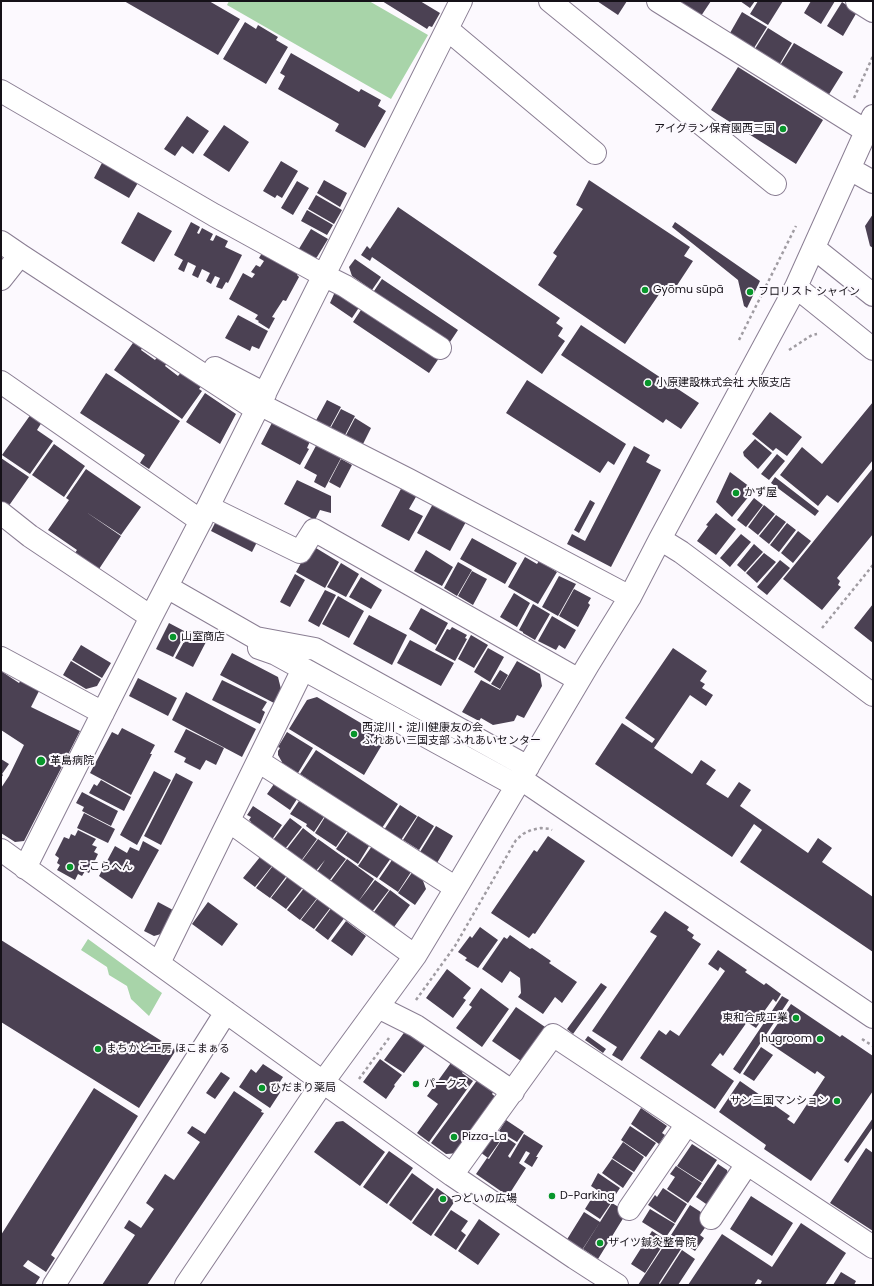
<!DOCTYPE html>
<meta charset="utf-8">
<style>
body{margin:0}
#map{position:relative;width:874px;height:1286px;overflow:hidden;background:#fcf9fe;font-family:Poppins,sans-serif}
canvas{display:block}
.frame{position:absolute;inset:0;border:2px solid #151118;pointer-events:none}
</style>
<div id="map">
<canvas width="874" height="1286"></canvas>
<div class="frame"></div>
</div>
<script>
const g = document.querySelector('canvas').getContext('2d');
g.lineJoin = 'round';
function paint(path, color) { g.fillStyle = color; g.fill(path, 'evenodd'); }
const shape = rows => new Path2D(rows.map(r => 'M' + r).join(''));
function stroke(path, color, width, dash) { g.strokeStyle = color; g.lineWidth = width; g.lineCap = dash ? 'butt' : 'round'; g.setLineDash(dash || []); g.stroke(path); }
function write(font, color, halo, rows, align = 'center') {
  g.font = font + ' Poppins,"Noto Sans JP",sans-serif'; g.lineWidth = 4; g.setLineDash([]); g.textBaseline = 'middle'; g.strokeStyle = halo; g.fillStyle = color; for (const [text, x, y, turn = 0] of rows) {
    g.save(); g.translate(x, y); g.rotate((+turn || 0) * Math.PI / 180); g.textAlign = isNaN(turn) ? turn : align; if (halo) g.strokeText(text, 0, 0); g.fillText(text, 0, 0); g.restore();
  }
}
const green = shape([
 [229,1,369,1,428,35,391,99,227,5],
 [88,939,162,993,149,1016,131,999,127,986,109,975,107,967,81,950]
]);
const building = shape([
 [124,1,209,1,240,19,218,55],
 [382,1,420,1,440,13,432,27,429,26,427,29],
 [597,1,627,1,618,15],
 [678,1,711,1,701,16],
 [740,1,755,1,750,8],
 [758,1,783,1,768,25,750,14],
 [811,1,835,1,821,24,804,13],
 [842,2,857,12,843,36,827,26],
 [742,12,767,27,754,48,730,33],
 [245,22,256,29,258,25,278,37,276,40,288,47,266,84,223,59],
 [768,28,792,43,778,67,753,52],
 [794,43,843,72,828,96,779,67],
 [291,53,359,92,361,89,381,100,378,106,386,111,365,148,335,131,339,124,278,89,285,76,280,73],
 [738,67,823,120,796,164,711,110],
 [187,116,209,131,193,154,182,146,175,156,164,149],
 [224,125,249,142,229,172,203,155],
 [103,161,139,181,129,198,94,178],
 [281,161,298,171,282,198,277,195,275,198,263,191],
 [324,180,347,193,340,207,317,193],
 [589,180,690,247,684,256,693,261,672,293,664,287,625,344,538,285,557,256,553,253,583,209,576,205],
 [297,181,309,188,293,215,281,208],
 [316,195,342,210,334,224,308,209],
 [398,207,560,318,556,323,563,328,558,336,565,341,542,374,372,257,370,261,361,255,367,246,370,249],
 [307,210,333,225,327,235,301,221],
 [138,212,172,231,154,262,121,243],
 [873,214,873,248,870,246,865,226],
 [191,222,200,227,197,233,199,234,202,228,213,234,210,240,213,241,216,235,228,241,225,247,242,255,228,283,226,282,222,289,216,287,220,278,215,276,211,284,206,281,210,273,202,269,198,278,192,275,196,266,188,262,184,272,178,269,183,260,174,255],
 [675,222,760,281,747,308,744,306,738,280,672,227],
 [311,229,328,239,317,257,313,261,297,252],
 [262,253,298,272,297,275,299,277,286,301,283,300,272,317,275,318,269,329,258,322,259,321,255,319,258,315,229,299,243,273,252,278,255,274,251,272,256,265,260,267,264,261,259,258],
 [355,259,381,277,372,290,352,276,349,267],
 [382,279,458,330,448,345,372,294],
 [334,294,341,294,360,306,352,318,330,303],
 [363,307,439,358,429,373,353,322],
 [238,315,268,331,259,349,252,346,250,351,225,338],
 [581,325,699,403,681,429,666,419,663,423,561,355],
 [135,340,143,346,141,350,155,360,158,356,167,363,165,366,178,376,183,370,202,385,199,389,202,391,182,419,114,370],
 [106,373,180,421,149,469,140,463,145,455,80,413],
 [527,380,626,444,614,465,608,461,600,473,506,413],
 [205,393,236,414,220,444,186,422],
 [327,400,341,407,328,431,314,424],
 [873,402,873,460,838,503,827,495,818,506,780,475,802,447,822,464],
 [341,409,355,416,344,437,330,429],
 [770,412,802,437,787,456,776,448,773,451,752,434],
 [31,414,42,422,37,430,53,441,30,474,2,455],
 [275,417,312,437,307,448,309,449,300,465,261,444],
 [355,418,371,428,362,446,345,437],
 [755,439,772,453,758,469,744,456,743,452],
 [318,442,331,449,329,452,341,458,325,488,314,482,317,475,304,468],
 [54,444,85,466,64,497,32,475],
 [634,446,650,455,646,462,661,470,611,567,567,544,572,534,585,541],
 [777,454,785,461,769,480,761,474],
 [1,458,29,477,8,507,1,502],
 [341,459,352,465,340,488,329,482],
 [873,468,873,534,837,578,840,581,838,585,841,587,822,610,783,579],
 [86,469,141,507,121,535,86,512,121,536,99,569,75,553,77,550,48,530,69,500,66,498],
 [730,472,754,490,732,517,716,502],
 [775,477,819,511,815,516,771,483],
 [297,480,331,496,331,513,320,510,315,520,284,504],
 [402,487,417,495,409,509,423,516,409,541,381,526],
 [754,498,763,505,746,527,737,520],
 [590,500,595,503,579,533,574,530],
 [434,502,467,520,450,551,417,533],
 [764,505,775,514,758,535,748,527],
 [716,513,736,529,716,555,697,541,708,526,706,525],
 [219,515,260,536,252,552,211,531],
 [776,515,786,522,769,544,759,536],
 [787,523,796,530,779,552,770,545],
 [798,531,811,541,793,563,781,553],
 [741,534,751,542,730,567,720,558],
 [472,538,517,563,505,584,460,559],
 [754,544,763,552,745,572,737,565],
 [311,545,339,562,325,588,296,572],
 [426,550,453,567,442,586,414,571],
 [764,553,776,562,757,583,746,573],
 [525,557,537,564,539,561,557,572,538,604,508,587],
 [780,560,790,568,767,595,757,587],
 [458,562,472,570,457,596,444,588],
 [341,563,359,574,346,597,327,587],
 [472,571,487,579,473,605,458,596],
 [295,574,305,580,290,607,280,602],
 [559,576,576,584,558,616,542,607],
 [361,577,382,590,371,609,349,597],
 [574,589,591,598,588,603,590,605,578,627,559,616],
 [325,590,336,595,319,627,308,621],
 [514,593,530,603,517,627,500,617],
 [338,596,364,611,349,638,322,624],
 [533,604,550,614,535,640,523,633,523,632,519,630],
 [873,604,873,643,854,628],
 [421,608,448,623,436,645,409,629],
 [369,615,407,635,392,665,353,644],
 [552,616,576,630,565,649,559,645,556,650,538,641],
 [169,623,186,632,173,657,156,649],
 [452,627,467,635,465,638,467,639,455,661,435,650,447,629,450,630],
 [190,631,207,640,193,667,175,658],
 [471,635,488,645,474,668,458,659],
 [410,640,454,663,441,686,397,663],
 [81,645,111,663,102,678,72,660],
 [488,648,504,657,490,682,474,672],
 [673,648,707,671,700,681,705,684,702,688,713,695,706,706,690,695,654,748,692,774,701,760,716,770,706,784,728,798,739,782,751,790,740,806,808,853,818,838,832,848,822,862,873,897,873,952,740,862,762,830,754,824,732,857,595,764,622,723,652,743,655,739,625,718],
 [232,653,278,677,281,689,274,703,220,675],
 [71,661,101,679,97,686,86,689,63,675],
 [517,661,540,674,542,686,524,718,517,715,514,721,493,725,481,718,479,721,462,712,481,680,500,690],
 [500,670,508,675,500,689,491,684],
 [1,671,19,683,22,679,40,689,31,707,80,731,24,841,15,842,1,833,1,788,9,776,24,745,1,730],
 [138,678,177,698,168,716,129,696],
 [222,680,267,702,262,710,265,712,260,724,212,700],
 [186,692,256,729,242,757,172,720],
 [317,697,386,738,364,775,289,729,307,700],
 [122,728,155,745,150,754,152,754,131,795,90,773,112,732,118,735],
 [186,729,224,748,216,765,206,760,200,770,184,762,186,758,174,752],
 [287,732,313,748,298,773,282,763,282,762,278,755,278,751,280,748,278,747],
 [316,750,398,804,382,828,300,774],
 [1,759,9,764,2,774,3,775,1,778],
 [154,771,171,780,137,845,120,835],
 [176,773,193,782,161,845,144,836],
 [101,780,131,797,124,811,89,793,94,784,97,786],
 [274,784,297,799,290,810,267,794],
 [82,792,118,811,111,826,82,811,84,807,76,803],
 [299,801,324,817,314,832,306,826,307,824,290,814],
 [400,805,417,816,401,840,384,830],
 [253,806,282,825,271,841,250,824,251,822,249,820,251,817,247,815],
 [84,813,115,829,108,843,77,828],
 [418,816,434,826,419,850,403,840],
 [325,817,347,831,336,847,315,833],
 [290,818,302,827,285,849,273,840],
 [436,826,453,836,437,863,420,852],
 [303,828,317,839,301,861,286,850],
 [78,830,96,839,92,845,97,847,94,852,98,854,89,873,85,871,82,876,78,874,75,880,57,870,60,865,57,863,59,858,55,855,64,837,69,839,71,834,75,836],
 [348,832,369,846,358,864,336,849],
 [548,836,585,861,535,934,533,933,529,938,491,913,534,850,537,852],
 [318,839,346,859,329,881,317,872,325,860,315,872,301,862],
 [143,841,159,850,132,899,99,876,115,846,127,853,130,847,139,851],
 [372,846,391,858,377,878,358,866],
 [260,857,272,866,255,887,243,878],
 [347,859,374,879,358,902,344,892,349,885,344,892,330,882],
 [392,860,411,872,398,892,379,879],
 [275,863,288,874,270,898,256,888],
 [413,871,422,878,426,889,415,905,398,893],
 [289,875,304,886,286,909,271,898],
 [375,880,389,890,372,912,358,902],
 [305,887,318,897,300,920,287,910],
 [390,890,410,905,394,927,374,912],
 [318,898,331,907,314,929,301,920],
 [158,902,173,910,161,934,154,936,144,931],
 [208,902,238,924,222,946,192,924],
 [332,907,345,917,328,940,315,930],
 [665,911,689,927,687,930,694,935,692,938,701,944,622,1061,612,1055,617,1047,592,1031,657,936,650,932],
 [346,921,366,936,352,956,331,941],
 [480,927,498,940,478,968,465,960,467,958,458,952,470,936,472,938],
 [510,935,530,949,532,948,551,961,549,963,577,982,562,1003,555,997,543,1014,518,997,521,993,520,978,510,971,502,983,482,969,504,937,507,939],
 [1,940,176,1050,139,1108,1,1022],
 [718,950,747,970,745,972,764,985,766,983,781,994,776,1002,773,999,763,1013,765,1015,756,1028,747,1022,723,1056,720,1053,711,1065,734,1081,715,1109,640,1058,659,1030,666,1035,670,1030,679,1036,725,971,720,967,718,971,708,964],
 [447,969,471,988,463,998,466,1000,453,1018,426,998],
 [601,983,607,987,573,1034,567,1029],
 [481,988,509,1009,482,1047,456,1028,472,1007,469,1005],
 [782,996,789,1000,740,1074,733,1069],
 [791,1004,840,1037,842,1035,873,1056,873,1091,811,1181,764,1149,766,1145,719,1112,740,1081,790,1116,787,1119,794,1124,825,1077,817,1071,815,1074,766,1041],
 [516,1007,548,1029,524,1063,492,1041],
 [406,1030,426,1044,404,1073,384,1060],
 [588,1036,606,1049,603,1053,585,1040],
 [761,1047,773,1055,754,1081,743,1074],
 [380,1059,402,1075,394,1085,395,1086,386,1099,363,1082],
 [453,1060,465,1069,462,1073,473,1081,429,1142,417,1133,438,1104,427,1096],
 [263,1064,283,1077,278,1085,283,1088,270,1108,239,1087,251,1069,256,1073],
 [221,1072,230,1078,215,1099,206,1093],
 [478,1079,494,1091,492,1094,498,1099,459,1153,446,1154,431,1143],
 [94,1088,138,1116,51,1255,55,1258,46,1272,28,1260,23,1266,40,1277,35,1285,1,1285,1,1235],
 [234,1091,262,1110,261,1112,264,1113,147,1285,102,1285,135,1235,124,1228,129,1220,141,1228,154,1209,146,1203,165,1174,174,1180,200,1142,187,1133,192,1126,205,1134],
 [641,1108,667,1126,662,1133,665,1135,659,1144,631,1124],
 [873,1118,873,1127,848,1163,844,1160],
 [506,1120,524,1132,517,1142,499,1131],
 [343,1121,385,1152,360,1186,314,1152,336,1122],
 [630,1126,656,1143,646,1157,621,1140],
 [494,1131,503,1137,488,1158,480,1152],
 [524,1134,543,1146,536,1157,538,1157,532,1167,524,1162,530,1153,526,1151,519,1163,526,1168,508,1196,476,1174,487,1158,489,1159,504,1136,516,1144,508,1156,510,1158],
 [623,1142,644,1157,634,1172,612,1158],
 [692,1144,717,1160,702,1182,677,1166],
 [866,1148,873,1153,873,1231,830,1203],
 [389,1151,413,1168,387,1204,363,1187],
 [612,1159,633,1173,623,1188,602,1173],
 [718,1164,727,1170,728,1174,709,1206,696,1197],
 [676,1166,702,1183,688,1203,667,1189,675,1177,670,1174],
 [412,1173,434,1189,411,1221,389,1205],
 [598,1173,620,1188,612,1200,591,1186],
 [437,1188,455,1201,431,1236,412,1223],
 [663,1188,687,1204,675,1223,648,1205,655,1195,657,1197],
 [595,1193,611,1203,600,1219,585,1209],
 [751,1196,793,1223,772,1256,730,1229],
 [612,1203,627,1212,598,1259,583,1249],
 [690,1205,704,1214,709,1222,700,1235,704,1238,695,1251,671,1235],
 [650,1209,675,1224,666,1237,642,1222],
 [451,1210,468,1221,461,1231,466,1235,456,1250,434,1235],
 [584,1212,600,1222,582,1250,566,1241],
 [479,1219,500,1234,478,1265,458,1251],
 [801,1223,846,1253,825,1285,760,1285,762,1281,758,1279,754,1285,688,1285,722,1234,772,1267],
 [652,1231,666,1240,645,1273,631,1264],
 [667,1241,681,1249,659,1283,660,1285,638,1285],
 [682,1250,695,1259,678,1285,662,1285,660,1284],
 [841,1272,856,1281,854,1285,833,1285]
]);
const path = shape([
 [854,98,873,56],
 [739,340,796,226],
 [789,350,812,335,817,334],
 [822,628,873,565],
 [416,1000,455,946,516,840,523,834,531,830,541,828,550,829,552,830],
 [862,1039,873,1046],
 [359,1079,389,1038]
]);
const minor = shape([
 [550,1,775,184],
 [658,1,866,131],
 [857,1,873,11],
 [447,29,595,153],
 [1,91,214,215,323,275,345,286,440,348],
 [850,169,873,182],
 [1,242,20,255,257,410],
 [814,248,873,295],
 [1,279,20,255],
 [796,287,873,349],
 [215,368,265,394],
 [1,382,201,521],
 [259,404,409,480,630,597],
 [208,507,300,552,314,530,579,680],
 [1,513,30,536,151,617],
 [660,539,681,552,873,695],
 [167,587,256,638,315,649,528,767],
 [259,648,276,654,517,786],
 [1,658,103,713],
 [258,761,456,888],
 [521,779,873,1017],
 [229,821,415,956],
 [1,850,452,1175,575,1258,617,1285],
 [25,868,151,617,208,507,461,1],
 [159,963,303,669],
 [378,1007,416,1026,513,1092],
 [452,1175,553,1035,873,1247],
 [629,1209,687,1124],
 [711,1218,747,1164],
 [54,1285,226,1012],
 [186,1285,323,1082,415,956,456,888,588,665,630,597,660,539,796,287,873,116]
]);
const markers = [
 [783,129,4,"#08962b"],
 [645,290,4,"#08962b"],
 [750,292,4,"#08962b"],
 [648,383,4,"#08962b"],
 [736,493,4,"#08962b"],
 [173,637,4,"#08962b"],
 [354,734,4,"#08962b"],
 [41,761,5,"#08962b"],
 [70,867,4,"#08962b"],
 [796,1018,4,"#08962b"],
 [820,1039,4,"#08962b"],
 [98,1049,4,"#08962b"],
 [416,1084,4,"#08962b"],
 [262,1088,4,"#08962b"],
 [837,1101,4,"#08962b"],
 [454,1137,4,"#08962b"],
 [552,1196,4,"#08962b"],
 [443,1199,4,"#08962b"],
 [600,1243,4,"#08962b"]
];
const poiNames = [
 ["アイグラン保育園西三国",775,129,"right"],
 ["Gyōmu sūpā",653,290],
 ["フロリスト シャイン",758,292],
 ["小原建設株式会社 大阪支店",656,383],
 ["かず屋",744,493],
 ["山室商店",181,637],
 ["西淀川・淀川健康友の会",362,728],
 ["ふれあい三国支部 ふれあいセンター",362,741],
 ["革島病院",50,761],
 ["ここらへん",78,867],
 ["東和合成工業",788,1018,"right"],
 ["hugroom",812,1039,"right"],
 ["まちかど工房 ほこまぁる",106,1049],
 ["パークス",424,1084],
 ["ひだまり薬局",270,1088],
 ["サン三国マンション",829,1101,"right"],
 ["Pizza-La",462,1137],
 ["D-Parking",560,1196],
 ["つどいの広場",451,1199],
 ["ザイツ鍼灸整骨院",608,1243]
];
paint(green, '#a8d4a9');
paint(building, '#4b4153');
stroke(minor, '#8a7e93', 24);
stroke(path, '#a09ca2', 2.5, [3, 3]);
stroke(minor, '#fff', 22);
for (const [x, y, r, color] of markers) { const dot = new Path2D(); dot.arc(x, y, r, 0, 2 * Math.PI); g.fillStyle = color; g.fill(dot); stroke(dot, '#fcf9fe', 1.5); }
write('11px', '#151118', '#fcf9fe', poiNames, 'left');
</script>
